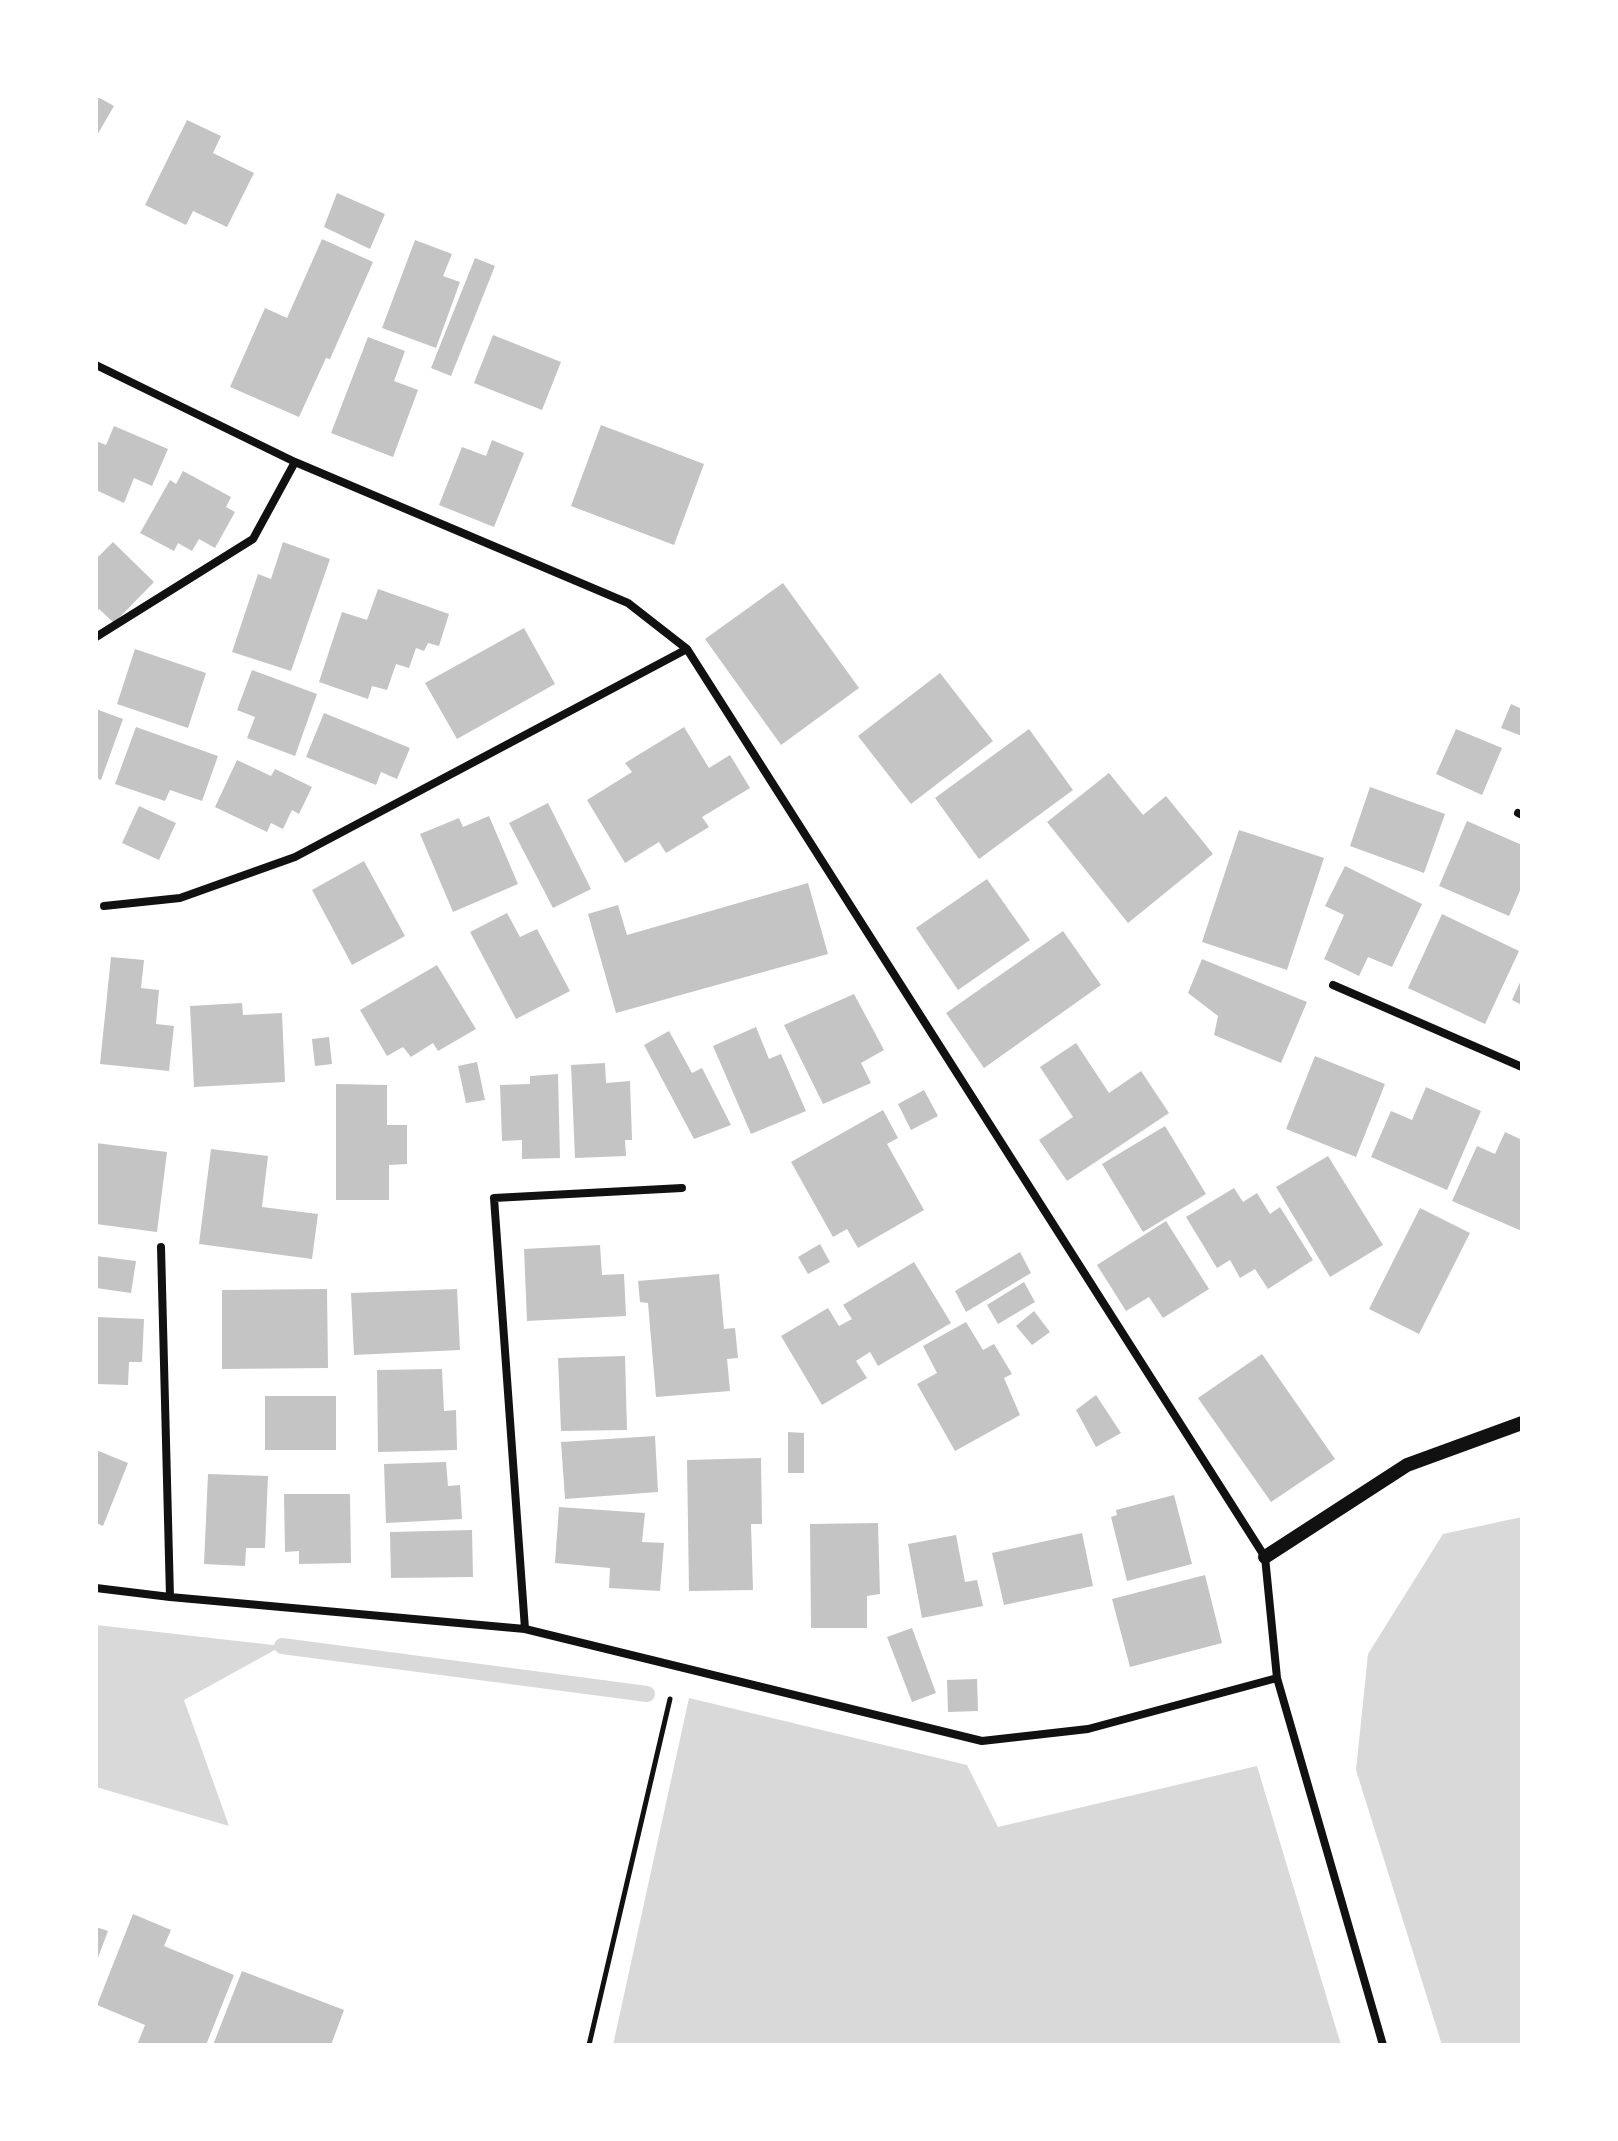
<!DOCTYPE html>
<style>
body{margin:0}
#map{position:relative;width:1618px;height:2141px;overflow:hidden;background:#fff;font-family:"Source Sans 3",sans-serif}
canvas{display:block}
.frame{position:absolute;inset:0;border:98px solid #fff;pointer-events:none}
</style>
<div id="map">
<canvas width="1618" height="2141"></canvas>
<div class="frame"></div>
</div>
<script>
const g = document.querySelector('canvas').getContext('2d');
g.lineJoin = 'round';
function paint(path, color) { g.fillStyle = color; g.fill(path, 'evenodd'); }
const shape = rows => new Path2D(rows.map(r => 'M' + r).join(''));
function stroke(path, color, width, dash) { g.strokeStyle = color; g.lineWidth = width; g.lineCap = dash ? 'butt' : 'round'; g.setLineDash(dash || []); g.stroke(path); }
const water = shape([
 [1522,1517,1522,2045,1442,2045,1356,1770,1368,1654,1443,1534],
 [96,1625,282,1646,184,1700,229,1826,96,1787],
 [689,1698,967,1765,998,1827,1257,1766,1341,2045,613,2045]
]);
const stream = shape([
 [282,1646,647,1694]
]);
const building = shape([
 [96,96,114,106,96,137],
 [187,120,221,136,213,153,254,173,227,227,193,211,186,225,145,205],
 [337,193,385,214,370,249,324,227],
 [322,239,373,262,330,359,326,358,299,417,230,387,265,308,287,318],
 [415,240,452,254,443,276,460,282,436,348,382,328],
 [475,258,495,266,451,376,431,368],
 [493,335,561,362,542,410,474,383],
 [368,337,405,351,394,381,418,390,393,457,331,433],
 [601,425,704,464,674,545,571,506],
 [114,426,168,449,152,486,134,478,124,503,96,490,96,441,106,445],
 [492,440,524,453,494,527,439,505,462,447,486,456],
 [183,471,231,497,226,507,235,512,215,548,199,539,192,551,178,543,174,551,140,533,170,480,176,484],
 [113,542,154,582,114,623,99,609,96,613,96,559],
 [283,542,330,559,291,671,232,652,258,574,271,579],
 [783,583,859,688,781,745,705,639],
 [378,589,449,614,439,646,428,643,424,651,416,648,409,668,396,664,387,690,372,686,368,699,319,682,342,612,367,620],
 [524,628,555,684,457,739,425,683],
 [135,649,206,673,188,728,117,704],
 [252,670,317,694,295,756,247,738,255,717,237,710],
 [940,673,993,741,911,804,858,736],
 [1511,704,1522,709,1522,736,1501,728],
 [96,709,123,719,101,780,96,778],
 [324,713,410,748,397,779,381,772,376,785,306,757],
 [136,727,218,756,202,801,170,790,165,801,115,784],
 [684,727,709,768,730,755,750,788,702,817,709,827,666,853,659,842,625,863,587,800,632,772,625,763],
 [1029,729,1073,790,979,859,935,798],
 [1456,729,1502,748,1482,795,1436,774],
 [237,760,271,776,275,769,312,787,299,814,292,810,283,829,271,823,267,832,215,807],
 [1109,773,1143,815,1166,796,1213,854,1128,923,1047,822],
 [1370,787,1445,814,1424,873,1350,846],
 [548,803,591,889,553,908,509,823],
 [139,806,176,823,159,860,122,843],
 [489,816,518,884,453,912,420,834,459,818,463,827],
 [1467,821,1522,845,1522,886,1509,916,1439,886],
 [1239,830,1324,858,1287,970,1202,942],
 [364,861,405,936,352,965,312,890],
 [1345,866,1422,904,1392,967,1368,957,1359,976,1324,959,1344,915,1325,906],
 [987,879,1030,940,958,990,916,928],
 [808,883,828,954,616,1013,588,914,618,905,627,935],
 [507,913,520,937,537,929,570,991,516,1019,470,932],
 [1442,914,1519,951,1485,1024,1408,988],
 [1063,931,1101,985,984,1068,946,1013],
 [111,957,144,960,141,988,159,990,156,1024,174,1026,169,1071,100,1064],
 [1202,959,1307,1002,1281,1063,1214,1035,1218,1016,1188,993],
 [437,965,476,1029,438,1051,433,1043,411,1057,403,1047,387,1056,360,1010],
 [1522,978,1522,1005,1512,1000],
 [854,994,884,1050,861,1063,871,1083,823,1104,784,1025],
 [242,1003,243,1015,282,1013,285,1082,194,1087,190,1006],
 [756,1027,769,1059,781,1054,806,1111,751,1134,713,1046],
 [669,1031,692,1073,702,1068,731,1125,694,1139,644,1045],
 [329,1037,332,1064,315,1066,312,1039],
 [1076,1043,1109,1093,1141,1071,1169,1113,1067,1181,1039,1140,1073,1117,1040,1067],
 [1315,1056,1385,1084,1356,1157,1286,1129],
 [477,1062,485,1100,466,1103,458,1066],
 [605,1063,606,1083,630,1081,632,1140,625,1140,626,1156,575,1158,571,1065],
 [558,1074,560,1158,522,1159,522,1140,502,1141,500,1085,530,1084,530,1076],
 [336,1084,387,1085,387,1125,407,1125,407,1164,389,1165,389,1200,336,1200],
 [1426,1087,1481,1111,1447,1190,1371,1157,1391,1111,1412,1120],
 [924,1090,938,1116,911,1130,898,1104],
 [883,1110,898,1138,887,1144,924,1210,858,1248,847,1229,833,1237,791,1162],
 [1165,1126,1206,1194,1143,1232,1102,1164],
 [1505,1132,1522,1140,1522,1231,1452,1201,1477,1146,1495,1154],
 [96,1143,167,1152,157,1232,96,1224],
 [211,1149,268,1156,262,1207,318,1214,312,1259,199,1244],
 [1328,1156,1383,1245,1330,1277,1276,1187],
 [1234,1188,1243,1202,1257,1193,1270,1214,1280,1207,1313,1260,1268,1289,1255,1269,1240,1278,1230,1260,1217,1268,1186,1217],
 [1420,1208,1470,1233,1419,1334,1369,1309],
 [1166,1221,1209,1289,1163,1318,1149,1297,1126,1311,1097,1265],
 [820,1244,830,1262,808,1274,798,1257],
 [600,1245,602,1275,624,1274,626,1316,527,1321,524,1249],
 [1020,1252,1031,1273,966,1312,955,1291],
 [96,1256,136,1261,131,1293,96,1288],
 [914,1262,951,1323,878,1366,870,1352,856,1361,867,1378,822,1405,781,1336,828,1308,839,1326,852,1319,843,1305],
 [719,1274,724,1329,735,1328,738,1358,727,1359,730,1391,656,1397,648,1303,640,1302,638,1281],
 [1024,1282,1035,1302,998,1324,987,1305],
 [327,1289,328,1368,222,1369,222,1290],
 [457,1289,460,1350,354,1355,351,1293],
 [1034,1311,1050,1332,1032,1345,1016,1326],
 [96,1317,144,1319,142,1362,129,1362,128,1385,96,1384],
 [966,1322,983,1350,994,1344,1012,1374,1004,1378,1020,1415,955,1451,917,1384,937,1373,923,1346],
 [1262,1354,1335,1459,1271,1502,1198,1398],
 [625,1356,627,1430,561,1431,558,1358],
 [442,1369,444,1411,456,1410,457,1450,378,1452,377,1370],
 [1096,1395,1121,1433,1096,1447,1076,1410],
 [265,1396,336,1396,336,1450,265,1450],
 [788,1432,804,1433,804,1473,788,1473],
 [655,1436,658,1492,565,1499,561,1442],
 [96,1450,128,1463,103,1526,96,1523],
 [761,1458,762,1524,751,1524,753,1590,689,1591,687,1460],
 [446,1462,448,1486,460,1485,462,1519,386,1523,384,1464],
 [208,1474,268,1476,265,1548,246,1548,245,1566,204,1564],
 [284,1494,350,1494,351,1563,299,1564,299,1551,285,1552],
 [1174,1495,1192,1564,1127,1581,1111,1517,1117,1515,1116,1510],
 [559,1507,645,1513,642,1542,664,1543,660,1591,609,1588,610,1568,555,1563],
 [878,1523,880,1594,867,1596,867,1628,811,1628,810,1524],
 [472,1530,473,1577,391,1578,390,1532],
 [1082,1533,1093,1586,1004,1605,992,1553],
 [956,1535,965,1582,977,1580,983,1606,922,1618,908,1544],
 [1205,1575,1222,1643,1130,1667,1112,1599],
 [912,1628,936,1693,912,1702,887,1637],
 [977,1679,978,1711,948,1712,947,1680],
 [133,1914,171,1930,164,1946,234,1975,206,2045,137,2045,145,2025,97,2005],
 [96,1927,108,1931,96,1963],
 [242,1971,344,2010,331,2045,213,2045]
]);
const path = shape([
 [589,2045,670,1699]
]);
const minor = shape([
 [96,365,295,462,628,603,687,649,1265,1557,1277,1678,1383,2045],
 [96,637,253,539,295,462],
 [1518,813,1522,815],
 [104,906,180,898,295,857,687,649],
 [1333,985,1522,1067],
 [161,1247,170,1597],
 [96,1588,170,1597,525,1629,982,1741,1088,1729,1277,1678],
 [525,1629,494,1198,682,1188]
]);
const tertiary = shape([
 [1265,1557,1407,1465,1522,1423]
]);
paint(water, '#d9d9d9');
stroke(stream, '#d9d9d9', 16);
paint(building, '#c4c4c4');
stroke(path, '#111', 5);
stroke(minor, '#111', 8);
stroke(tertiary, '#111', 14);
</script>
